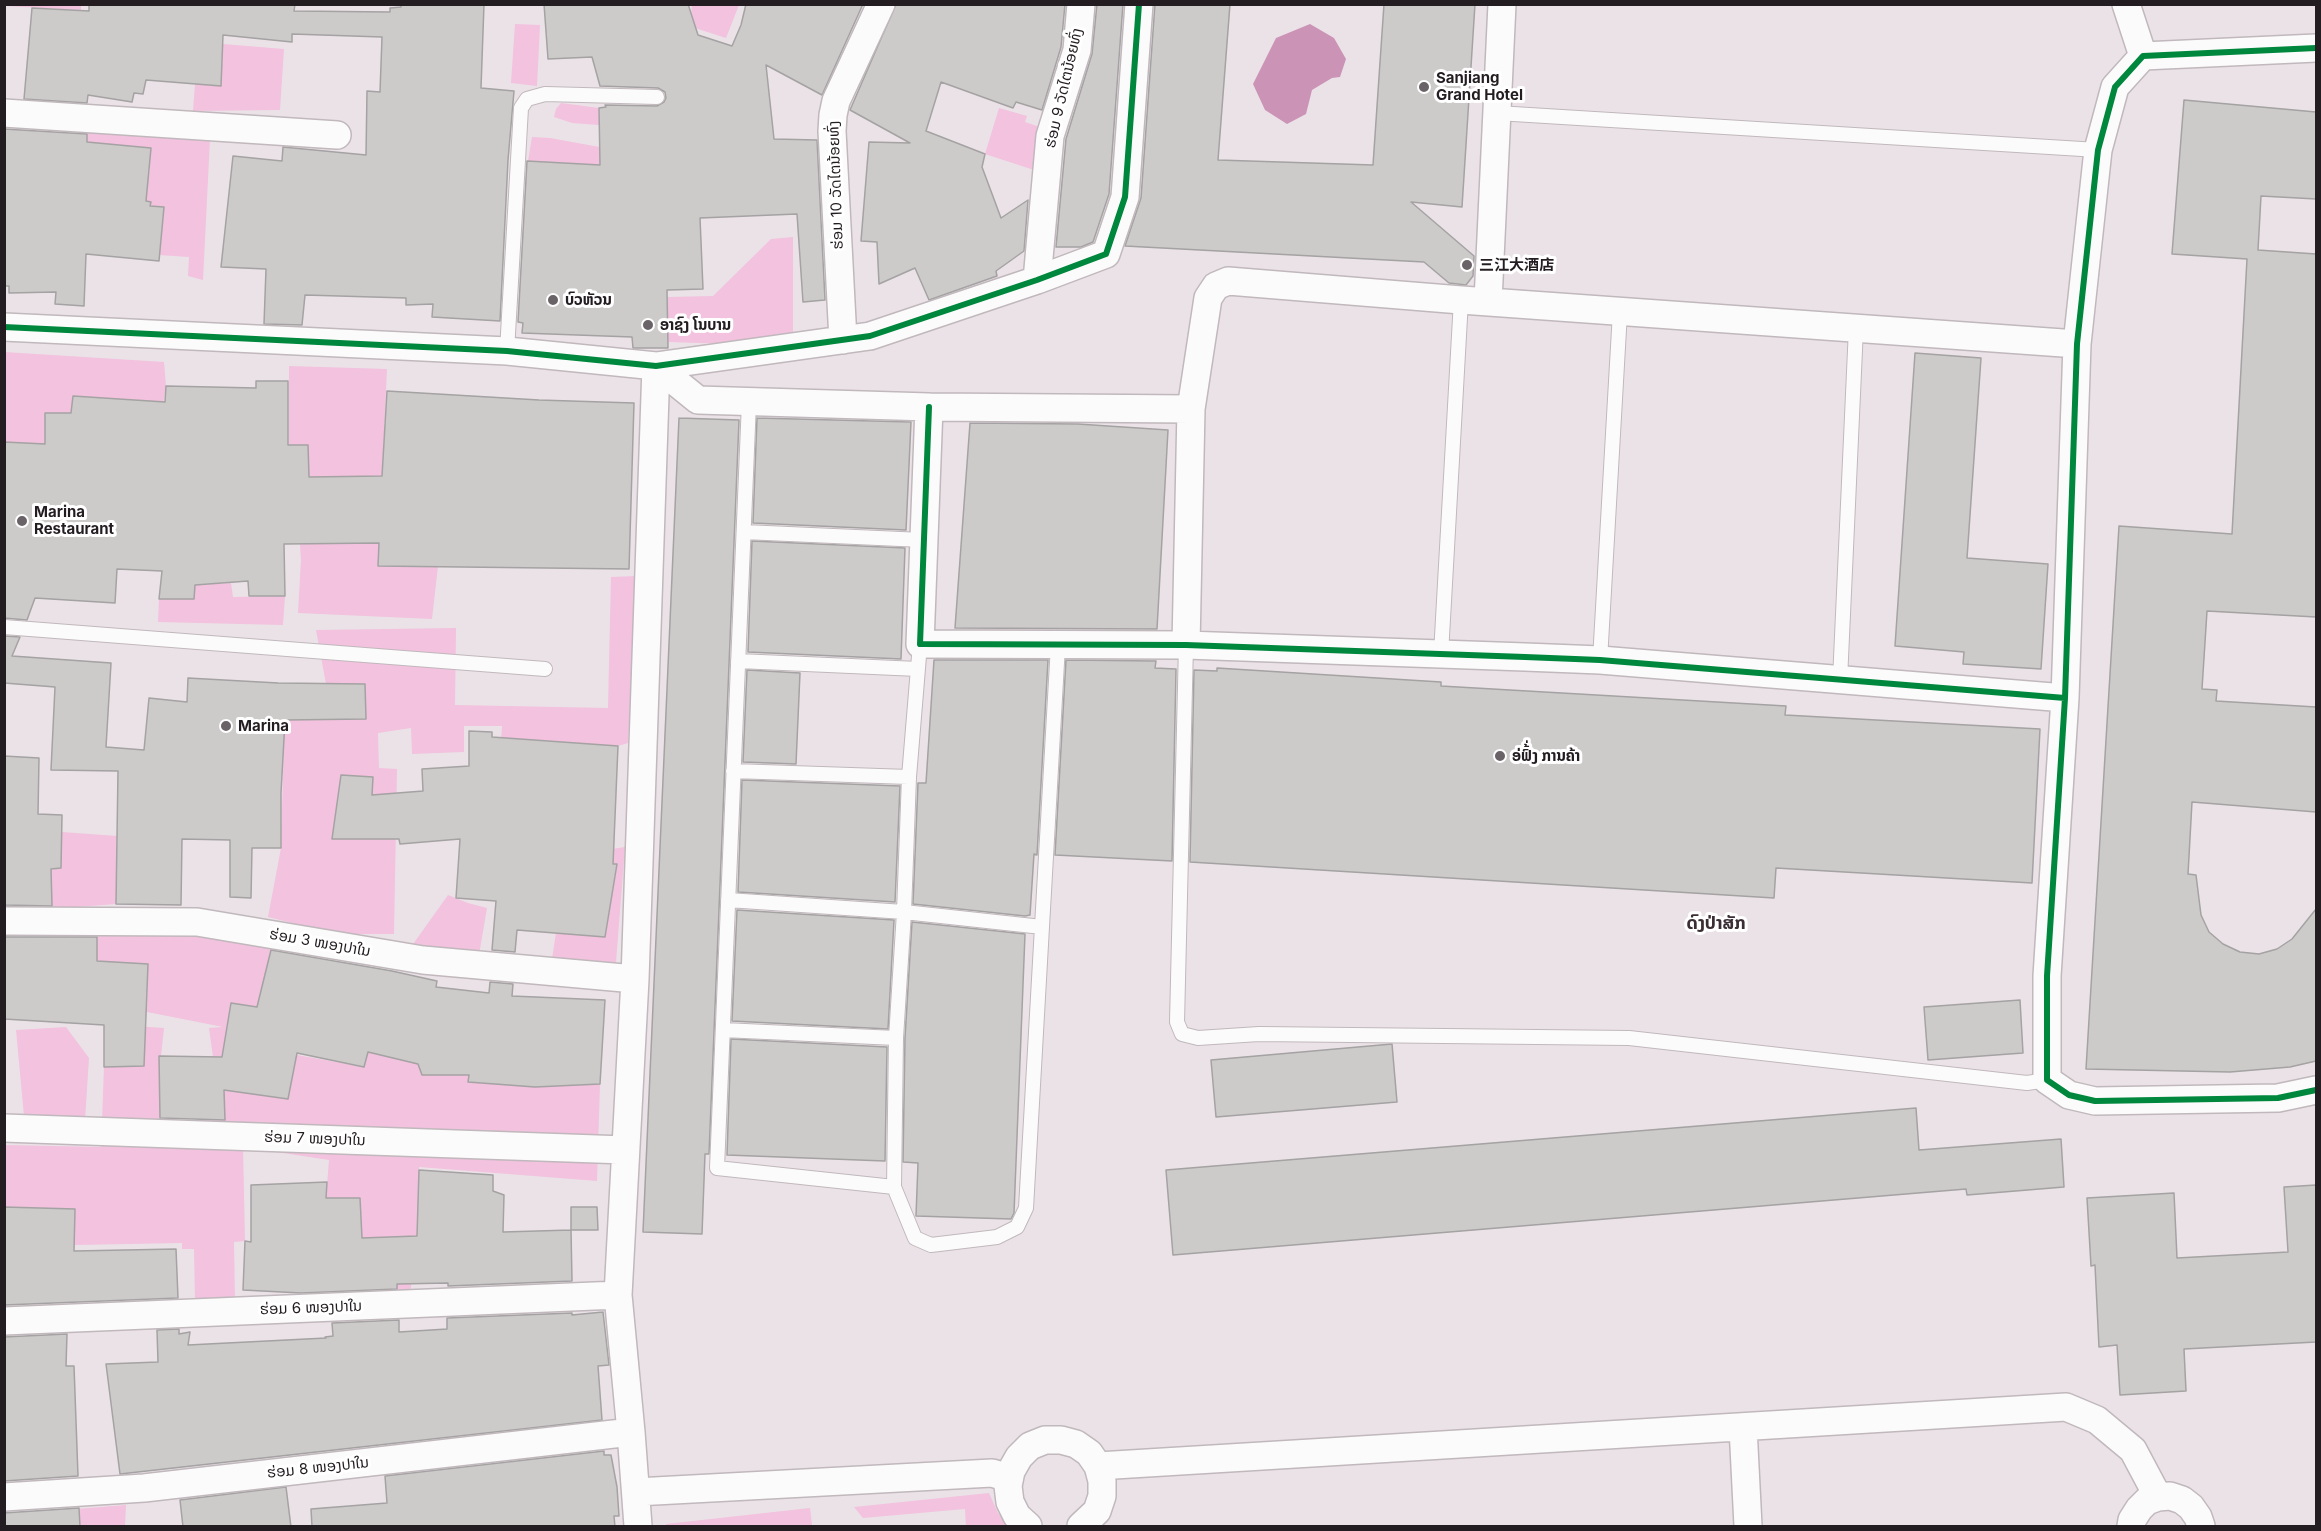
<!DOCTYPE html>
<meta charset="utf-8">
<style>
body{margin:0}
#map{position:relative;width:2321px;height:1531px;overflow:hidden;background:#ebe2e7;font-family:Inter,sans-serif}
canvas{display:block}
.frame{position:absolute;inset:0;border:6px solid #231d21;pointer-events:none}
</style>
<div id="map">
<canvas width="2321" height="1531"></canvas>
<div class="frame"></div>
</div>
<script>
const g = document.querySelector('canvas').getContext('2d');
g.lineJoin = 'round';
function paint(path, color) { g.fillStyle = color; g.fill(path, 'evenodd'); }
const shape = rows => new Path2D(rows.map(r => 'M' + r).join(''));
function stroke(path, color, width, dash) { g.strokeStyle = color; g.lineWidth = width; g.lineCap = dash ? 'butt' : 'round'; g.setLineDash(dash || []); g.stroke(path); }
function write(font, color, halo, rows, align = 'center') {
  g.font = font + ' Inter,"Noto Sans SC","Noto Sans Lao",sans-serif'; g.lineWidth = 6; g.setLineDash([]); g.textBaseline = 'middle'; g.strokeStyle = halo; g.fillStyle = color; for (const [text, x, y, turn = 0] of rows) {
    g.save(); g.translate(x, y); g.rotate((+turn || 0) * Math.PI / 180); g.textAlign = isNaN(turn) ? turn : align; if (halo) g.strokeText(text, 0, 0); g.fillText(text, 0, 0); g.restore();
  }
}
const green = shape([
 [5,4,81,5,81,10,5,6],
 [692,5,739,5,726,38,695,28,691,15],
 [515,24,540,25,537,86,511,83],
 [223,44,284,49,280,110,193,111,195,84,221,86],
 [561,103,599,108,599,125,572,123,554,117,556,109],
 [999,108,1027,116,1025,122,1043,128,1034,170,985,154],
 [85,131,210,139,203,280,188,276,189,257,159,255,164,207,150,206,150,202,134,200,149,176,151,148,81,142],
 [532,137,550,138,616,150,619,166,528,161],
 [793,237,793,336,731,344,668,342,668,297,713,296,771,239],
 [4,352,164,362,166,386,161,416,130,400,73,396,71,413,45,413,45,444,5,442],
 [289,366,387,369,378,565,438,566,432,619,298,613,301,560,300,544,339,543,361,477,309,477,289,445],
 [637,576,628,743,618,746,586,744,500,754,502,726,464,726,464,752,412,754,411,728,378,733,379,768,397,769,394,934,336,934,268,917,281,848,284,736,267,718,292,720,366,718,365,684,326,684,316,630,456,628,455,705,608,708,611,577],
 [231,583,233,597,285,596,283,625,158,622,159,599,194,599,195,585],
 [62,832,117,836,116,904,52,909,51,870,61,868],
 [625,847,614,988,548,985,556,933,605,937,617,865,547,859],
 [448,895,468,903,487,908,479,955,411,947],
 [96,933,197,933,273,943,257,1007,231,1003,227,1027,251,1044,253,1094,288,1099,297,1055,364,1067,368,1052,418,1064,422,1075,469,1075,600,1084,597,1181,419,1167,418,1244,410,1293,397,1293,394,1237,362,1238,360,1198,326,1198,329,1160,243,1147,245,1241,234,1242,235,1301,195,1301,194,1249,182,1249,182,1243,74,1245,5,1207,5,1145,101,1147,104,1067,134,1066,134,1026,164,1028,159,1074,160,1121,225,1120,224,1072,213,1057,209,1028,223,1027,147,1012,148,964,97,961],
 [66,1027,89,1058,85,1120,24,1116,16,1030],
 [989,1493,998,1513,1009,1526,966,1526,965,1509,863,1518,854,1507],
 [126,1505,125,1526,52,1526,51,1511],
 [810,1508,812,1525,666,1526,666,1524]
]);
const water = shape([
 [1310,24,1334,38,1346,59,1340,77,1332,78,1312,90,1306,114,1287,124,1265,110,1253,84,1276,38]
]);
const building = shape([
 [89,4,295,4,294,11,390,12,390,8,401,7,401,4,484,4,481,88,514,91,508,160,500,321,432,317,433,304,406,305,406,298,305,295,302,325,264,324,266,269,221,267,233,156,282,161,283,147,366,155,367,91,380,92,382,37,292,34,292,42,223,35,221,86,146,80,143,94,134,93,132,102,88,95,87,103,24,99,32,8,89,11,89,4],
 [544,4,688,4,698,35,732,46,741,25,746,4,863,4,822,95,766,65,774,139,817,140,825,300,803,302,797,214,700,218,703,289,667,290,668,348,633,348,632,337,522,333,523,323,518,322,527,161,600,165,599,108,606,107,605,105,657,106,664,102,666,98,665,92,658,88,600,86,592,57,548,59,544,4],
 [896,4,1065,4,1061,47,1042,110,1016,102,1013,108,941,82,926,131,985,154,982,167,1001,218,1028,200,1024,251,996,271,997,276,929,300,915,268,879,284,877,242,861,241,869,142,910,143,850,110,896,4],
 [1097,4,1123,4,1109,194,1093,242,1081,247,1056,247,1066,139,1092,54,1097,4],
 [1155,4,1230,4,1218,160,1373,165,1384,4,1475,4,1462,207,1411,202,1474,256,1473,276,1466,285,1449,283,1424,262,1125,246,1141,198,1155,4],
 [2184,100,2316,112,2316,199,2261,196,2258,250,2316,254,2316,617,2207,611,2202,689,2217,690,2216,701,2316,707,2316,812,2192,802,2188,874,2196,875,2201,915,2209,932,2223,944,2240,952,2259,954,2277,949,2292,939,2316,909,2316,1061,2290,1067,2230,1072,2086,1069,2119,526,2232,534,2247,259,2172,254,2184,100],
 [4,129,87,134,87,142,151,148,146,201,151,202,150,206,164,207,159,261,86,254,84,306,55,304,56,292,9,293,9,286,4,286,4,129],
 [1915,353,1981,358,1967,558,2048,564,2041,669,1963,664,1964,652,1895,646,1915,353],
 [256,381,288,381,288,445,308,445,309,477,382,476,387,391,539,400,634,403,629,569,378,566,379,543,284,544,285,596,249,596,248,581,195,585,194,599,159,599,162,571,117,569,115,603,35,598,27,620,4,618,4,442,45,444,45,413,71,413,73,396,165,402,166,386,256,388,256,381],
 [679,418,739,420,709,1154,705,1154,702,1234,643,1232,679,418],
 [757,418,911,422,906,530,753,523,757,418],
 [970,423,1078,424,1168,430,1157,629,955,628,970,423],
 [752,541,905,548,901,659,748,652,752,541],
 [4,636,20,637,12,656,111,663,106,747,144,750,149,698,187,702,188,678,278,683,365,684,366,719,285,720,281,793,281,848,252,848,251,898,230,897,230,840,182,839,181,905,116,904,118,771,51,770,55,687,4,683,4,636],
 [934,660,1048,660,1037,855,1034,854,1030,915,1025,916,913,904,918,783,926,783,934,660],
 [1066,660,1156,661,1155,668,1176,669,1172,861,1055,855,1066,660],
 [1217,668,1441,682,1441,686,1786,706,1785,715,2040,729,2032,883,1776,868,1774,898,1190,862,1194,670,1217,671,1217,668],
 [747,670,800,673,796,764,743,762,747,670],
 [469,731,492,732,492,737,618,746,613,864,617,864,605,937,517,930,515,952,492,950,496,901,456,898,460,839,400,844,399,839,332,839,341,775,373,777,372,795,423,791,422,769,469,766,469,731],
 [4,756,39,758,38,814,62,815,61,868,51,869,52,906,4,905,4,756],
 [742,780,900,786,895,902,738,892,742,780],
 [737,910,894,920,888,1029,732,1021,737,910],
 [912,922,1025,934,1014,1213,1011,1219,916,1216,918,1163,903,1162,905,1038,912,922],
 [4,937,97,937,97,961,148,964,144,1066,104,1067,104,1025,4,1019,4,937],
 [271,950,392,971,437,981,436,987,489,993,490,982,513,984,512,996,605,1000,600,1084,535,1087,468,1082,469,1075,422,1075,418,1064,368,1052,364,1067,297,1053,288,1099,224,1090,225,1120,160,1118,159,1056,222,1057,231,1003,257,1007,271,950],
 [2020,1000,2023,1053,1928,1060,1924,1007,2020,1000],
 [731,1039,887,1047,885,1161,727,1155,731,1039],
 [1392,1044,1397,1102,1216,1117,1211,1060,1392,1044],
 [1916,1108,1919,1150,2061,1139,2064,1187,1967,1195,1966,1189,1173,1255,1166,1170,1916,1108],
 [419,1170,493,1175,493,1191,504,1195,503,1232,571,1230,572,1281,448,1286,448,1283,397,1284,397,1289,301,1293,243,1290,245,1241,251,1242,251,1185,327,1182,326,1198,360,1198,362,1238,417,1236,419,1170],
 [2316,1185,2316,1342,2184,1349,2186,1391,2120,1395,2117,1345,2099,1347,2095,1265,2091,1266,2087,1198,2174,1193,2177,1258,2288,1252,2284,1187,2316,1185],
 [4,1207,75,1209,74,1251,176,1249,178,1298,4,1305,4,1207],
 [571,1207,597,1207,598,1230,571,1230,571,1207],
 [603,1312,609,1365,598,1366,602,1420,120,1474,106,1364,158,1362,157,1330,179,1329,179,1334,190,1332,188,1345,326,1338,325,1337,333,1336,332,1323,399,1320,399,1332,447,1329,447,1318,572,1313,572,1315,603,1312],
 [67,1334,66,1366,74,1366,78,1476,4,1481,4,1337,67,1334],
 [604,1451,604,1455,611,1455,617,1487,619,1516,614,1516,615,1527,312,1527,311,1509,387,1503,385,1476,604,1451],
 [286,1487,291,1527,183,1527,180,1500,286,1487],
 [79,1508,80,1527,4,1527,4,1513,79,1508]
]);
const lane = shape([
 [1497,113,2098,150],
 [507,351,521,108,527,99,545,94,657,97],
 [749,402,717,1168,894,1187],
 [744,532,923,540],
 [4,627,545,669],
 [920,644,909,777,904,912,896,1038,894,1187,915,1238,931,1245,997,1237,1017,1227,1026,1208,1058,645],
 [1186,645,1177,1022,1182,1034,1198,1038,1259,1034,1629,1038,2027,1083,2047,1080],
 [1441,654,1461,300],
 [1600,660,1620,312],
 [738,661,918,669],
 [1840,680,1856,328],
 [733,771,909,777],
 [728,900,904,912,1042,927],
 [723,1030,896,1038]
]);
const street = shape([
 [2126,4,2143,56],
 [2316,48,2143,56,2115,87,2098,150,2077,344,2065,698,2047,976,2047,1080,2069,1095,2095,1101,2278,1098,2316,1090],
 [4,113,337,135],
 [1037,280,1050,136,1077,50,1081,4],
 [1488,301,1502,4],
 [4,327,507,351,656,366,870,336,1037,280,1106,254,1125,197,1139,4],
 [843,340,832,131,833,115,836,101,881,4],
 [656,366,698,400,929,407,1191,409],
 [929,407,920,644,1186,645,1525,657,1600,660,2065,698],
 [1186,645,1191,409,1208,298,1216,286,1228,281,1461,300,2077,344],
 [4,921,197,922,423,960,635,979],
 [4,1128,625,1150],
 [4,1321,618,1295],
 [1743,1427,1748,1526],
 [1098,1466,2066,1407,2097,1420,2133,1450,2158,1497],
 [636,1492,992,1473,1009,1478],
 [4,1497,144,1488,631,1432],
 [638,1526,631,1432,618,1295,635,979,656,366],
 [1028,1526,1017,1516,1010,1502,1008,1486,1011,1471,1019,1457,1030,1446,1045,1440,1061,1440,1076,1444,1089,1453,1098,1466,1102,1481,1102,1496,1097,1511,1081,1526],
 [2131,1526,2132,1520,2139,1509,2147,1501,2158,1497,2170,1496,2182,1500,2191,1507,2198,1517,2201,1526]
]);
const cycleway = shape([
 [2316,48,2143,56,2115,87,2098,150,2077,344,2065,698,2047,976,2047,1080,2069,1095,2095,1101,2278,1098,2316,1090],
 [4,327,507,351,656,366,870,336,1037,280,1106,254,1125,197,1139,4],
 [929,407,920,644,1186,645,1525,657,1600,660,2065,698]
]);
const markers = [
 [1424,87,6,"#696266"],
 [1467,265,6,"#696266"],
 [553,300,6,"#696266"],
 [648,325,6,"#696266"],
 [22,521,6,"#696266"],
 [226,726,6,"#696266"],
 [1500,756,6,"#696266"]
];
const poiNames = [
 ["Sanjiang",1436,78],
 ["Grand Hotel",1436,95],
 ["三江大酒店",1479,265],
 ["ບົວຫັວນ",565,300],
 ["ອາຊົງ ໂນບານ",660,325],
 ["Marina",34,512],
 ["Restaurant",34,529],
 ["Marina",238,726],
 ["ອ່ຟົ້່ງ ການຄ້າ",1512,756]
];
const streetNames = [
 ["ຮ່ອມ 9 ວັດໄຕນ້ອຍທົ່ງ",1064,88,-77],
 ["ຮ່ອມ 10 ວັດໄຕນ້ອຍທົ່ງ",836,185,-92],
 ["ຮ່ອມ 3 ໜອງປາໃນ",320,943,10],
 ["ຮ່ອມ 7 ໜອງປາໃນ",315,1139,2],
 ["ຮ່ອມ 6 ໜອງປາໃນ",311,1308,-2],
 ["ຮ່ອມ 8 ໜອງປາໃນ",318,1468,-6]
];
const quarterNames = [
 ["ດົງປ່າສັກ",1716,924]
];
paint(green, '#f2c2de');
paint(water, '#cb93b5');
paint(building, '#cdcbca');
stroke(building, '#a4a2a2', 1.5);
stroke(lane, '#c0b8bc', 16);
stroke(street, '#c0b8bc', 30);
stroke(lane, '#fcfbfb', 14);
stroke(street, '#fcfbfb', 27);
stroke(cycleway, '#00873e', 6);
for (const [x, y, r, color] of markers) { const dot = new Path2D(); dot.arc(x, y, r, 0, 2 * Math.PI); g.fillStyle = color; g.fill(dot); stroke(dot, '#fff', 2); }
write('bold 15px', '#231d21', '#fff', poiNames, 'left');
write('15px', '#231d21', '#fff', streetNames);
write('bold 18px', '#3a2d34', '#fff', quarterNames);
</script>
